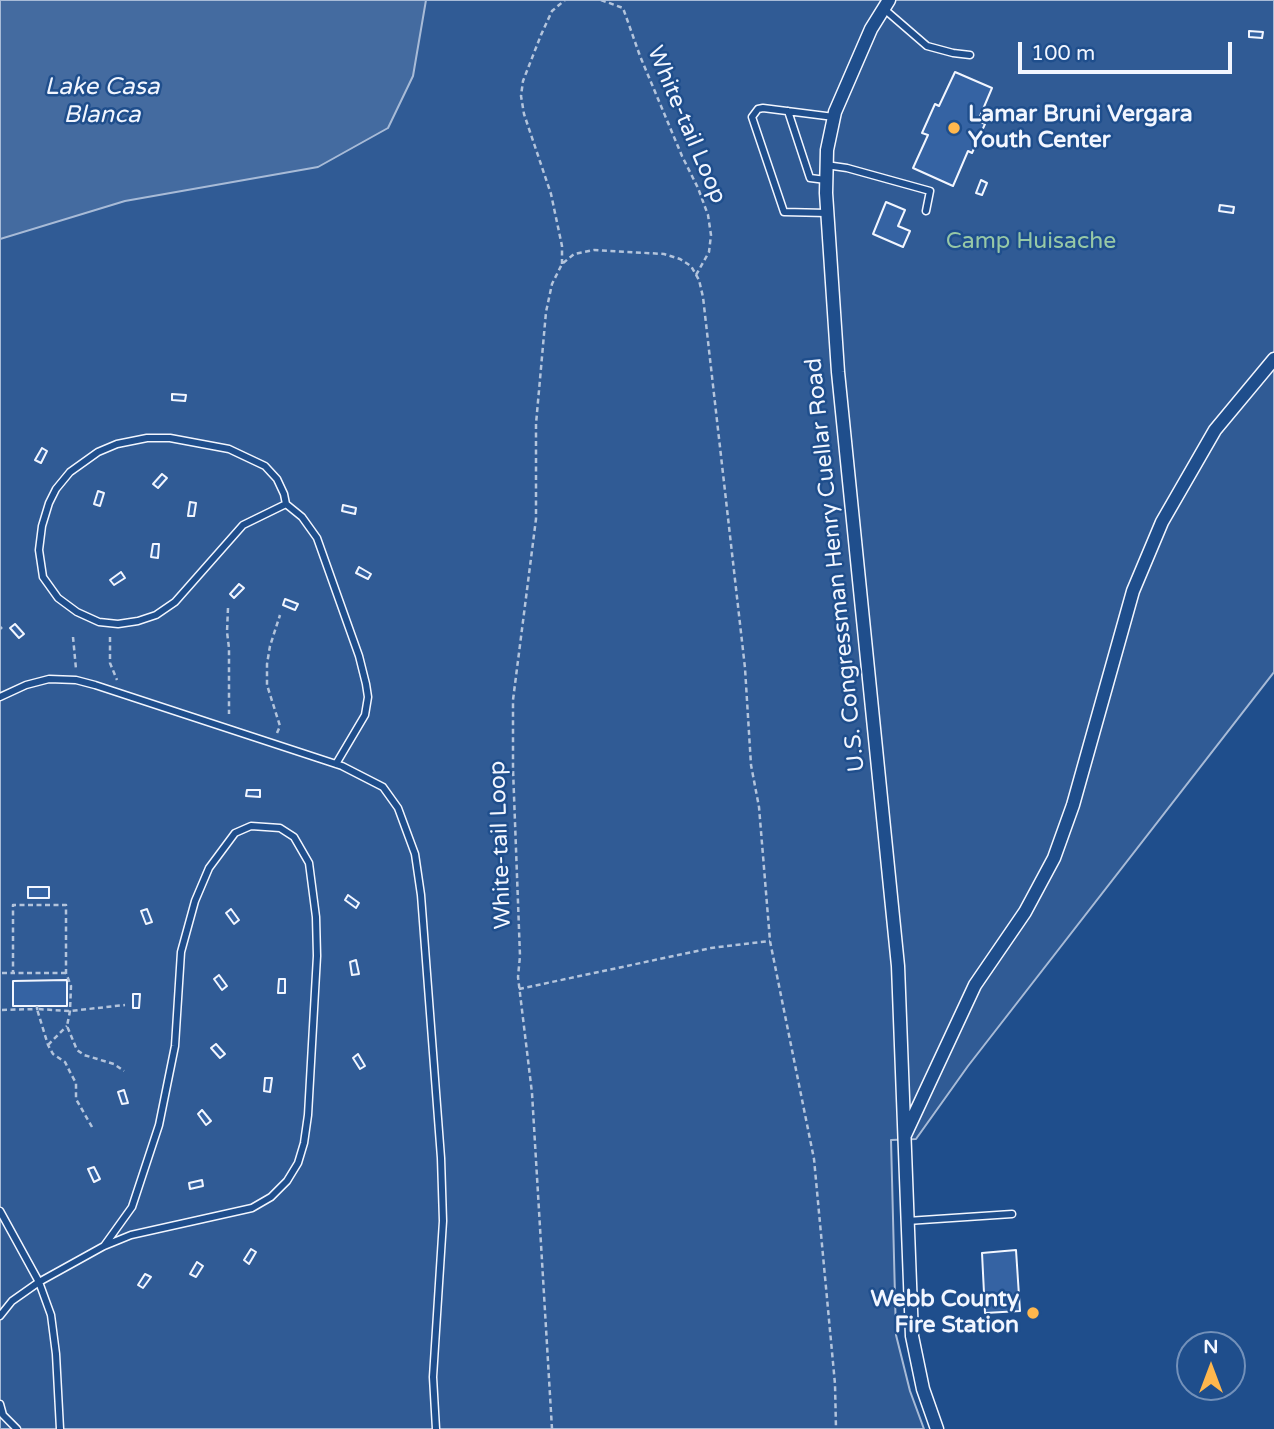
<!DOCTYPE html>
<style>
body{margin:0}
#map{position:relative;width:1274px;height:1429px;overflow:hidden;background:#1f4e8c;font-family:"Varela Round",sans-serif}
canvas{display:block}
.north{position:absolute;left:1176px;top:1331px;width:70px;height:70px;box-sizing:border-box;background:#1f4e8c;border:2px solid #7391ba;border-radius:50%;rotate:0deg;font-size:19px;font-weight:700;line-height:28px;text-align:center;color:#f2f6ff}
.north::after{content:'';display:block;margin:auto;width:24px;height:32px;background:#ffb74d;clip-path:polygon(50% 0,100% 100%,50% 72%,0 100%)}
.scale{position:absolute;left:1018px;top:42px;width:214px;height:32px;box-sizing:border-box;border:4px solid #f2f6ff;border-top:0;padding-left:9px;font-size:21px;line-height:24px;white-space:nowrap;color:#f2f6ff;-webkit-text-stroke:5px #1f4e8c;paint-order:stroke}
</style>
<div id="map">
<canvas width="1274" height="1429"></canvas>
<div class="north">N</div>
<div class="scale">100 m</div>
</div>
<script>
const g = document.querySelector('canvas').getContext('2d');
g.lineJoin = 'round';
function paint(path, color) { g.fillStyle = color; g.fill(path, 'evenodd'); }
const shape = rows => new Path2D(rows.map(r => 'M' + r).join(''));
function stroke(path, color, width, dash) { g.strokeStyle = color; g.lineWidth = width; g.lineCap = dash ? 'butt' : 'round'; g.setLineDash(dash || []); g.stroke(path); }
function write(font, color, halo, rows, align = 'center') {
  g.font = font + ' "Varela Round",sans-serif'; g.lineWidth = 5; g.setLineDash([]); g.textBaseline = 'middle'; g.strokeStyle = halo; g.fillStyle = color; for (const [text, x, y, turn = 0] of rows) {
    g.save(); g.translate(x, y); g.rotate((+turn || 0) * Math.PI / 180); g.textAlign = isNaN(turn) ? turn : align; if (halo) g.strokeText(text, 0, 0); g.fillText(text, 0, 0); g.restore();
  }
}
const green = shape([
 [0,0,1274,0,1274,672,968,1066,916,1139,891,1140,896,1335,910,1391,924,1429,0,1429,0,0]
]);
const water = shape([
 [0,0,426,0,413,76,388,128,318,167,125,201,0,239,0,0]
]);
const building = shape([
 [1249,31,1263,32,1262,38,1249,37,1249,31],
 [955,72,992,88,978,121,985,124,972,153,968,151,953,186,913,168,928,135,922,133,935,104,939,106,955,72],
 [981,180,987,183,982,195,976,193,981,180],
 [886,202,905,210,898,226,910,231,903,247,873,234,886,202],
 [1220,205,1234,207,1233,213,1219,211,1220,205],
 [172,394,186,395,185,401,172,400,172,394],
 [42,448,47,451,41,463,35,460,42,448],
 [162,474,167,478,158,488,153,484,162,474],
 [98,491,104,493,100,506,94,504,98,491],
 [190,502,196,503,194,516,188,516,190,502],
 [343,505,356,508,355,514,342,511,343,505],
 [153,544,159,544,158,558,151,557,153,544],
 [359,567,371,574,368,579,356,573,359,567],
 [121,572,125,578,114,585,110,580,121,572],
 [239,584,244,588,234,598,230,594,239,584],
 [285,599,298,604,295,610,283,605,285,599],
 [15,624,24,634,19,638,10,628,15,624],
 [247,790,260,790,260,797,246,796,247,790],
 [28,887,49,887,49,898,28,898,28,887],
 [348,895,359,903,356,908,345,900,348,895],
 [147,909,152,922,146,924,141,911,147,909],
 [231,909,239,920,234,924,226,913,231,909],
 [356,960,359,974,352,975,350,962,356,960],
 [219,975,227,986,222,990,214,979,219,975],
 [279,979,285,979,285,993,278,993,279,979],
 [67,980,67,1006,13,1006,13,981,67,980],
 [133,994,140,994,139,1008,133,1008,133,994],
 [216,1044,225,1054,220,1058,211,1048,216,1044],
 [358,1054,365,1066,360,1069,353,1058,358,1054],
 [265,1078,272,1078,270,1092,264,1091,265,1078],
 [124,1090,128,1103,122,1104,118,1092,124,1090],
 [202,1110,211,1121,206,1125,198,1114,202,1110],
 [94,1167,100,1179,94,1182,88,1169,94,1167],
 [202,1180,203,1186,190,1189,189,1183,202,1180],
 [251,1249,256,1252,249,1264,244,1260,251,1249],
 [1016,1250,1020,1311,985,1313,982,1253,1016,1250],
 [197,1262,203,1266,196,1277,190,1274,197,1262],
 [145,1274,151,1277,143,1288,138,1285,145,1274]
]);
const path = shape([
 [601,0,623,8,640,56,682,156,698,188,708,215,711,235,709,252,696,275],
 [562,264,562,246,551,194,524,114,521,96,523,81,541,35,552,11,565,0],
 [228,608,227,632,229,648,229,714],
 [0,629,2,627],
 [73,637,76,669],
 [110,637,110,663,117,680],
 [277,733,280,726,267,685,267,664,270,646,280,615],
 [2,973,13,973],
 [66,973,13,973,13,905,66,905,66,973,71,986,70,1011,67,1026,77,1050,84,1055,114,1064,124,1071],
 [519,989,711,948,770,941],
 [2,1010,37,1009,37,1006],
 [48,1045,67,1026],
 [92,1127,76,1099,76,1083,71,1074,65,1062,53,1054,48,1045,37,1009,70,1011,125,1005],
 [552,1429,532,1093,518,977,520,956,513,769,513,700,536,519,536,424,546,312,552,284,562,264,574,254,594,250,664,254,680,259,691,266,699,280,703,297,745,668,751,765,759,807,770,941,814,1159,835,1384,836,1429]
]);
const lane = shape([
 [883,8,927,46,953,53,970,55],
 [788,111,810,178,826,180],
 [826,165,847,168,930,191,926,211],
 [827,213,784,212,752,117,758,109,763,108,834,117],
 [286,504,243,525,175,602,156,615,138,621,118,624,99,622,77,612,58,598,43,577,39,550,42,526,49,503,56,489,70,472,98,452,117,444,147,438,170,438,229,449,265,466,277,479,284,494,286,504,302,517,317,538,359,656,366,684,368,697,365,715,336,764],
 [0,697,26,685,49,679,76,680,95,685,342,766,383,787,398,808,415,854,421,895,441,1158,443,1221,433,1377,436,1429],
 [0,1211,39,1282,51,1315,56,1354,60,1429],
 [907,1221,1012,1214],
 [0,1316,12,1301,39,1282,104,1246,131,1235,252,1208,271,1197,287,1181,298,1163,304,1143,308,1115,317,956,316,917,309,863,294,837,280,828,251,826,235,833,209,868,195,901,181,952,175,1046,159,1125,132,1207,104,1246],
 [0,1404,3,1415,17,1429]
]);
const street = shape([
 [889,0,871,29,835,112,827,150,826,193,838,372,898,966,912,1336,923,1389,937,1429],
 [905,1135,975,985,1025,912,1054,858,1073,805,1133,591,1162,522,1215,430,1274,359]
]);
const markers = [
 [954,128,7,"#ffb74d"],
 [1033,1313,7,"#ffb74d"]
];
const poiNames = [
 ["Lamar Bruni Vergara",968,115],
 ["Youth Center",968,141],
 ["Webb County",1019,1300,"right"],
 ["Fire Station",1019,1326,"right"]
];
const streetNames = [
 ["White-tail Loop",686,125,67],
 ["U.S. Congressman Henry Cuellar Road",836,565,-96],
 ["White-tail Loop",501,845,-92]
];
const parkNames = [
 ["Camp Huisache",1031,242]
];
const waterNames = [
 ["Lake Casa",102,88],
 ["Blanca",102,116]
];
paint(green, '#305b95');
stroke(green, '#a8bbd7', 2);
paint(water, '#446ba0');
stroke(water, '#a8bbd7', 2);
paint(building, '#3563a3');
stroke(building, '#f2f6ff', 2);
stroke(lane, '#f2f6ff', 9);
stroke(street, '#f2f6ff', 15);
stroke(path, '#b3c4dc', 2.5, [5, 3.5]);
stroke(lane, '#1f4e8c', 6);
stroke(street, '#1f4e8c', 12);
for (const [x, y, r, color] of markers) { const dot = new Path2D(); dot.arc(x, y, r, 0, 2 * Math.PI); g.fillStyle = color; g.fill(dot); stroke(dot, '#1f4e8c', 2.5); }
write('bold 23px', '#f2f6ff', '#1f4e8c', poiNames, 'left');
write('23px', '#f2f6ff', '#1f4e8c', streetNames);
write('23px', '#97c8a6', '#1f4e8c', parkNames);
write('italic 24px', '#f2f6ff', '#1f4e8c', waterNames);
</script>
